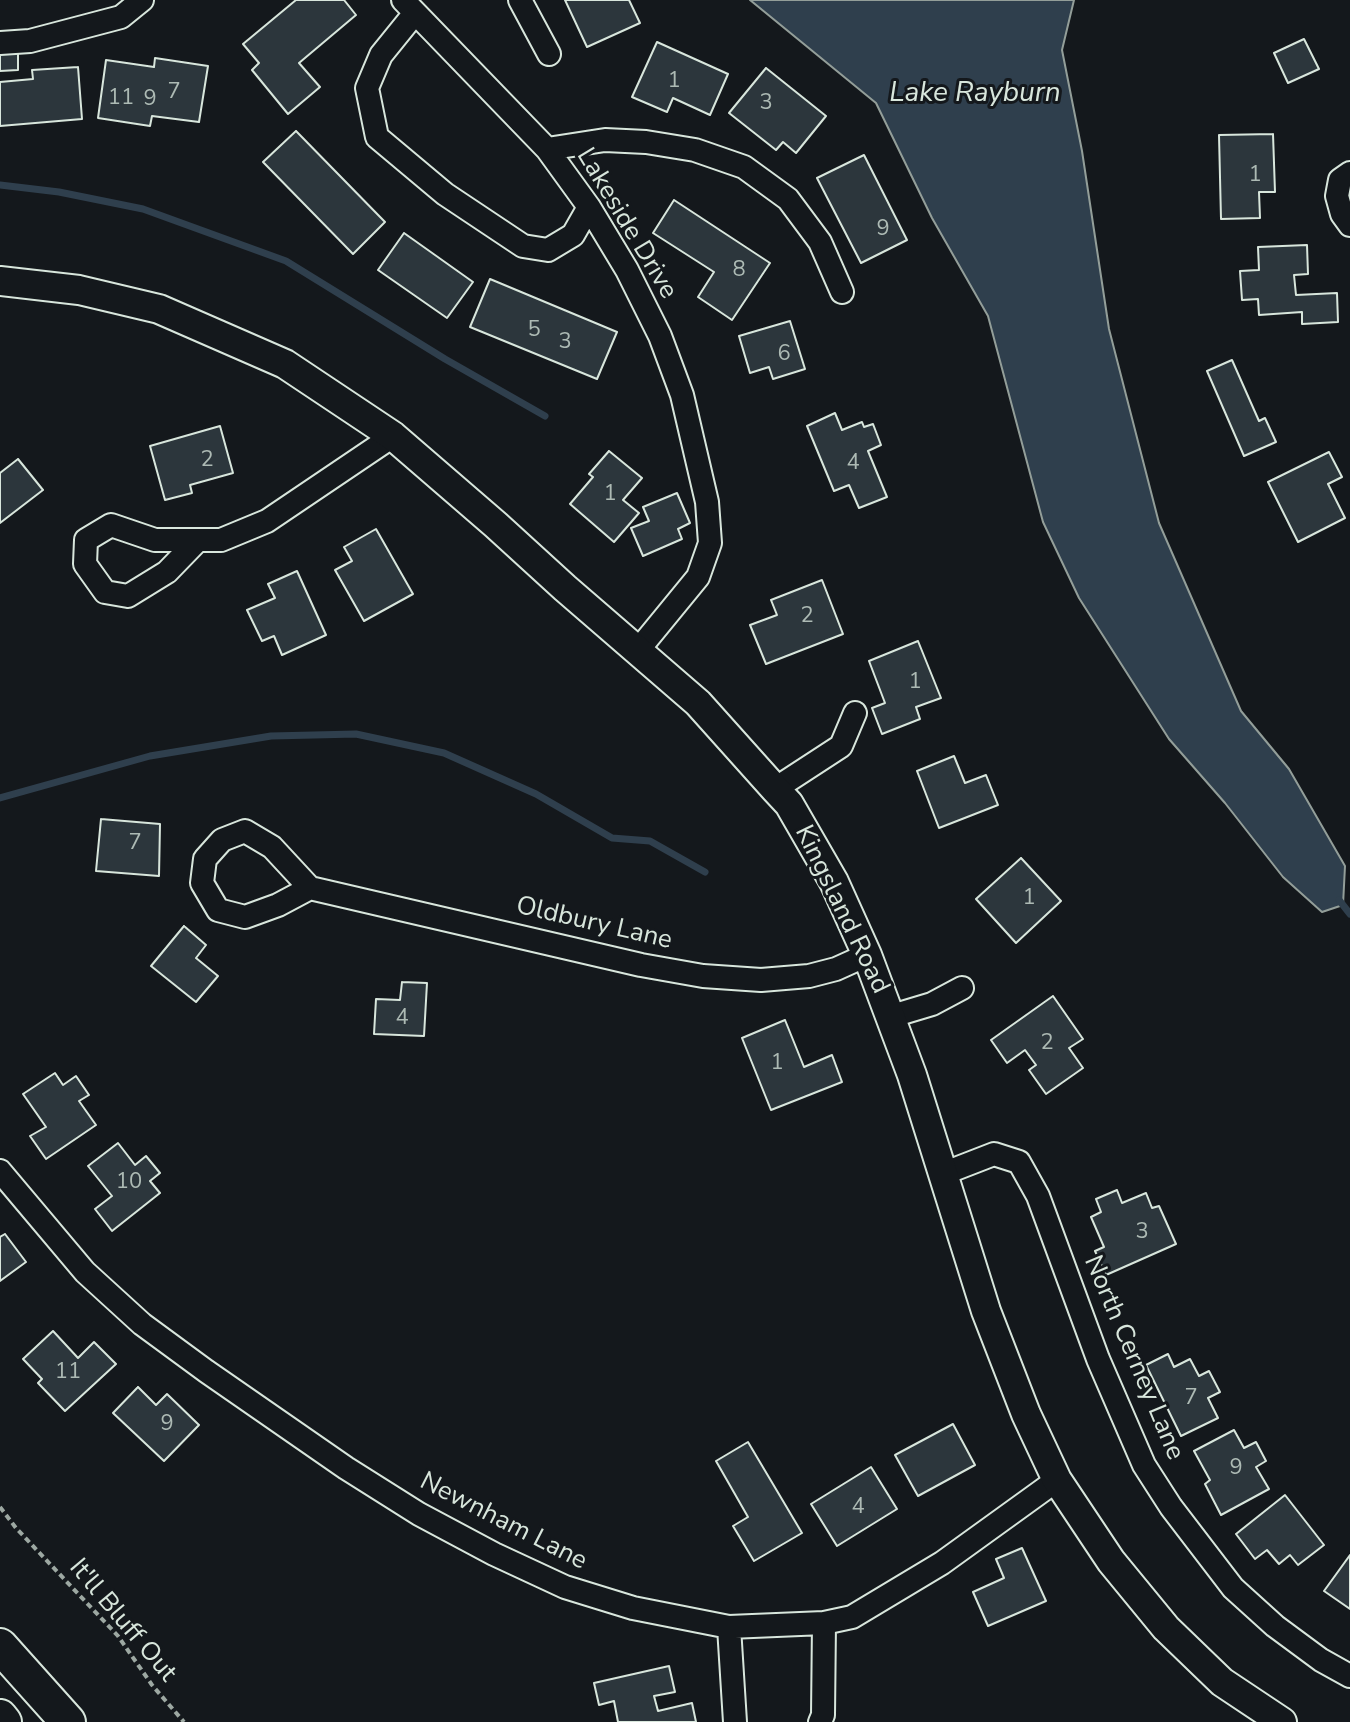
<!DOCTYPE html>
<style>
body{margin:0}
canvas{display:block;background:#14181c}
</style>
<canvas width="1350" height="1722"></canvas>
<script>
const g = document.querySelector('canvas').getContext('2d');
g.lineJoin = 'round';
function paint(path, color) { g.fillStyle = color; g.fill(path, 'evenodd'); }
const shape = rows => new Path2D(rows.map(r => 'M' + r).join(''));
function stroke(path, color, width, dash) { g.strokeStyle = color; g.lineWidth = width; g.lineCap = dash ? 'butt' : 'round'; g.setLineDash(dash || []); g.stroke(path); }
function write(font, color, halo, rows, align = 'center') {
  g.font = font + ' "Nunito Sans",sans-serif'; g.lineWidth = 6; g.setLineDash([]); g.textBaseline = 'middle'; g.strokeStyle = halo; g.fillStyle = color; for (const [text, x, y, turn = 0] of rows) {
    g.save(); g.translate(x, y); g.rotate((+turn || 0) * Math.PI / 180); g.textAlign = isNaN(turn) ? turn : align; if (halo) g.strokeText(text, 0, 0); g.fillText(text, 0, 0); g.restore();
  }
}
const water = shape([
 [750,0,1074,0,1062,50,1082,151,1109,329,1159,523,1241,711,1289,769,1345,866,1343,905,1322,912,1283,877,1225,803,1169,739,1079,598,1043,522,988,316,932,218,876,103,750,0]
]);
const stream = shape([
 [0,185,59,192,143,209,286,261,445,359,545,416],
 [0,798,150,756,271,736,356,734,444,753,536,794,612,838,650,841,705,872],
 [1339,900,1350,914]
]);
const building = shape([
 [296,0,344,0,356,15,299,63,320,87,288,114,252,70,259,63,243,44,296,0],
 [565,0,629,0,640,23,587,47,565,0],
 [1304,39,1319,69,1288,83,1274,53,1304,39],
 [657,42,728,74,710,115,673,98,667,112,632,97,657,42],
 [18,49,18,70,0,71,0,50,18,49],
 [155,58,208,66,199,122,152,116,150,126,98,118,106,60,154,67,155,58],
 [78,67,82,119,0,126,0,82,33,79,32,70,78,67],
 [766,68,826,116,796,153,783,142,776,150,729,113,766,68],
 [296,131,385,222,353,254,263,162,296,131],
 [1273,134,1275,192,1259,192,1260,218,1221,219,1219,135,1273,134],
 [864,155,907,240,861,263,817,178,864,155],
 [674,200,770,263,732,320,698,297,714,272,653,233,674,200],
 [404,233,473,282,447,318,378,270,404,233],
 [1307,245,1308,274,1294,275,1296,295,1337,293,1338,322,1302,324,1302,312,1259,315,1258,299,1242,300,1240,271,1259,270,1258,247,1307,245],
 [490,279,617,332,597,379,470,327,490,279],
 [790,321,805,369,773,379,769,367,750,373,739,336,790,321],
 [1232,360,1259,421,1265,418,1276,442,1244,456,1207,371,1232,360],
 [835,413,842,430,862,422,864,427,873,424,881,445,868,451,887,497,859,508,849,485,834,491,807,426,835,413],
 [220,426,233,473,190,485,192,493,165,500,150,446,220,426],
 [609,451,642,478,623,500,639,513,614,542,570,504,593,477,589,474,609,451],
 [1329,452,1342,477,1328,484,1345,518,1298,542,1268,482,1329,452],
 [18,459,43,490,0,523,0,473,18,459],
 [677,493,690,523,678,529,682,539,643,556,631,528,649,521,643,507,677,493],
 [376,529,413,594,364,621,335,570,352,561,344,547,376,529],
 [297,571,326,635,282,655,274,636,262,641,247,610,275,598,268,584,297,571],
 [822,580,843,634,766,664,750,625,777,615,771,600,822,580],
 [918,641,941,698,916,707,920,719,882,734,872,708,885,703,869,661,918,641],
 [954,756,965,783,986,775,998,805,939,828,917,771,954,756],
 [101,819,160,824,159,876,96,871,101,819],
 [1021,858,1061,901,1016,943,976,899,1021,858],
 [184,926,206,945,196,958,218,976,196,1002,151,966,184,926],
 [402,982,427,983,424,1036,374,1034,376,999,400,1000,402,982],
 [1053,996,1083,1039,1069,1048,1083,1068,1046,1094,1029,1070,1036,1065,1025,1050,1007,1063,991,1040,1053,996],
 [785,1020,804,1067,832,1055,842,1082,771,1110,742,1038,785,1020],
 [55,1073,63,1085,76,1076,89,1095,79,1101,96,1125,46,1159,30,1136,46,1127,23,1094,55,1073],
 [118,1143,135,1165,146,1156,160,1173,150,1181,160,1193,112,1231,95,1209,112,1196,88,1166,118,1143],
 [1117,1190,1122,1203,1146,1193,1152,1208,1159,1206,1176,1244,1106,1275,1095,1251,1104,1247,1091,1217,1101,1212,1096,1199,1117,1190],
 [5,1234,26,1262,0,1281,0,1237,5,1234],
 [53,1331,78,1358,94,1342,116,1364,65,1411,38,1383,42,1379,23,1359,53,1331],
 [1168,1354,1174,1367,1190,1359,1199,1376,1209,1371,1220,1392,1208,1398,1218,1418,1181,1436,1146,1365,1168,1354],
 [138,1387,156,1405,167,1394,199,1425,164,1461,113,1413,138,1387],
 [953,1424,975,1465,918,1496,895,1455,953,1424],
 [1234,1430,1244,1448,1256,1442,1266,1461,1256,1467,1269,1489,1221,1515,1205,1484,1210,1480,1194,1451,1234,1430],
 [748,1442,802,1533,754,1561,733,1526,748,1517,716,1461,748,1442],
 [871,1467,897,1509,837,1546,811,1504,871,1467],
 [1285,1495,1324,1545,1298,1565,1290,1555,1279,1564,1267,1550,1255,1559,1236,1534,1285,1495],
 [1022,1548,1046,1601,988,1626,973,1592,1004,1578,996,1559,1022,1548],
 [1350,1555,1350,1609,1324,1591,1350,1555],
 [669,1666,675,1692,654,1696,658,1711,692,1703,696,1722,618,1722,614,1701,599,1705,594,1683,669,1666]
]);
const path = shape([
 [0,1507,16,1528,118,1636,152,1685,184,1722]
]);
const minor = shape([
 [403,0,547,149,589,207,627,270,660,336,682,395,707,502,710,543,698,577,639,649],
 [520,0,549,54],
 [415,13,381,55,367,88,377,137,445,194,523,246,548,250,573,235,589,207],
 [0,43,30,41,121,17,142,0],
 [547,149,605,140,646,142,695,150,744,167,788,199,820,242,842,292],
 [1350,173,1340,180,1337,196,1342,214,1350,225],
 [198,540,167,572,128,596,105,592,85,564,86,540,111,525,155,540,221,540,267,521,393,436],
 [775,789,841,746,855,713],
 [310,888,278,905,245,917,218,910,202,883,205,859,222,840,245,831,272,847,310,888,641,965,703,976,761,980,809,976,836,969,867,955],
 [892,1016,932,1004,962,988],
 [0,1171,85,1272,142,1324,206,1371,346,1468,419,1514,494,1554,565,1587,633,1608,729,1627,824,1623,852,1617,942,1563,1057,1480],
 [945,1173,994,1154,1019,1162,1038,1196,1098,1359,1144,1465,1171,1507,1233,1588,1275,1626,1321,1660,1350,1676],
 [729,1627,735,1722],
 [820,1722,823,1715,824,1623]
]);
const tertiary = shape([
 [0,281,79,290,159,309,285,364,393,436,496,525,565,588,698,703,775,789,789,804,834,882,867,955,912,1075,986,1311,1026,1414,1057,1480,1111,1561,1166,1628,1222,1682,1282,1722]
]);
const primary = shape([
 [0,1646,68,1722],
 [0,1717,4,1722]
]);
const numberNames = [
 ["1",674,82],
 ["7",174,93],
 ["11",121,99],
 ["9",150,100],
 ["3",766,104],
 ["1",1255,176],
 ["9",883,230],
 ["8",739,271],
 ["5",534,331],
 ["3",565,343],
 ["6",784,355],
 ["2",207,461],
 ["4",853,464],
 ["1",610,495],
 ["2",807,617],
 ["1",915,683],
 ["7",135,844],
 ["1",1029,899],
 ["4",402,1019],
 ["2",1047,1044],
 ["1",777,1064],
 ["10",129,1183],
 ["3",1142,1233],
 ["11",68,1373],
 ["7",1191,1399],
 ["9",167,1425],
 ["9",1236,1469],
 ["4",858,1508]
];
const streetNames = [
 ["Lakeside Drive",626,224,59],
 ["Kingsland Road",841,910,64],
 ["Oldbury Lane",594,924,13],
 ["North Cerney Lane",1133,1358,67],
 ["Newnham Lane",503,1522,27],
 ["It'll Bluff Out",122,1621,50]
];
const waterNames = [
 ["Lake Rayburn",975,94]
];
paint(water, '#2f3f4d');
stroke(water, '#939e99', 2);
stroke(stream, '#2f3f4d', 7);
paint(building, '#2c363c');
stroke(building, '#d8e6dc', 2);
stroke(minor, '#d8e6dc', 26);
stroke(tertiary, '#d8e6dc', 32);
stroke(primary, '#d8e6dc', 38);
stroke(path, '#9da8a2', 4, [6, 4]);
stroke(minor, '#14181c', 22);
stroke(tertiary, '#14181c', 28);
stroke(primary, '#14181c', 34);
write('22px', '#adbab4', null, numberNames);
write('26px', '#d8e6dc', '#14181c', streetNames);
write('italic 28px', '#d8e6dc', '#14181c', waterNames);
</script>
